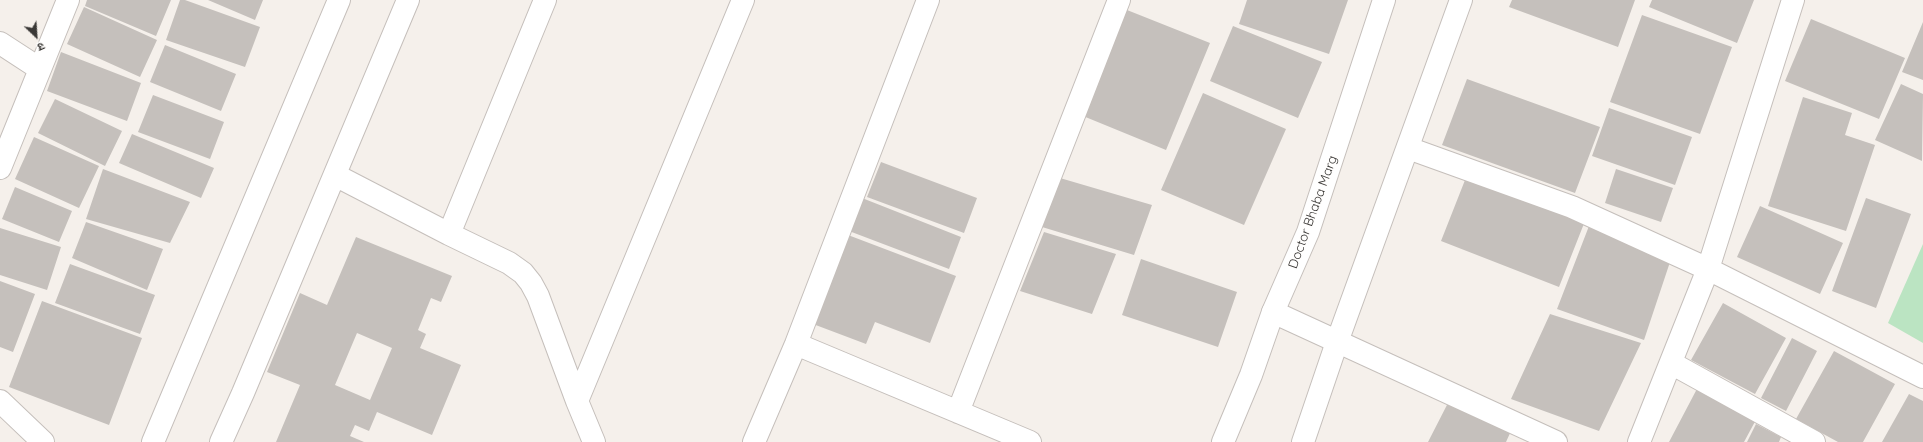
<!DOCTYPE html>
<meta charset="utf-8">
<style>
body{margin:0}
#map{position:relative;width:1923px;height:442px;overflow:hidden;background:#f5f0eb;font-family:Quicksand,"Noto Sans Devanagari",sans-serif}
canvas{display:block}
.north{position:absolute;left:16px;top:16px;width:40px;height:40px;-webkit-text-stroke:3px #fffefd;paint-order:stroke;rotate:155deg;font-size:11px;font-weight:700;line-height:16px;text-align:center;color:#3a3836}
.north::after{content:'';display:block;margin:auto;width:14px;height:18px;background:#3a3836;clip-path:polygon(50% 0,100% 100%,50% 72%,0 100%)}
</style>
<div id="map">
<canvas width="1923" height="442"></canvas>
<div class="north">उ</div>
</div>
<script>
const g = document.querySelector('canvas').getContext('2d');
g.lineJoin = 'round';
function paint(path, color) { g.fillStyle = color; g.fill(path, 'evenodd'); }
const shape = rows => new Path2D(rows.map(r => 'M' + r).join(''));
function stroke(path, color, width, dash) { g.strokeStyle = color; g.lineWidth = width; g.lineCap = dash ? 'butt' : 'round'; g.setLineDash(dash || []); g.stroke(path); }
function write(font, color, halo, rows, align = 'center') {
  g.font = font + ' Quicksand,sans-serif'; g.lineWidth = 3; g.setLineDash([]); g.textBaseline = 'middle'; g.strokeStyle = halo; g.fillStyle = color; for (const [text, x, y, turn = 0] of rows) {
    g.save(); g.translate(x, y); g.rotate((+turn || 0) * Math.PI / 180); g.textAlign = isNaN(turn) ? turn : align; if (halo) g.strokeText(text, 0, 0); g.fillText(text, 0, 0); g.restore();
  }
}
const green = shape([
 [1923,244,1923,343,1888,323]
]);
const building = shape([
 [87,0,171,0,156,36,85,6],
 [180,0,185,0,260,27,245,67,166,40],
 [208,0,263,0,255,20],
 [1247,0,1348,0,1329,54,1239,24],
 [1512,0,1635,0,1618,47,1509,7],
 [1652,0,1754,0,1737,43,1649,7],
 [84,7,157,40,140,77,67,44],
 [1127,10,1210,43,1166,150,1083,116],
 [1642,15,1732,47,1700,134,1610,102],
 [1811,19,1905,58,1879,119,1785,81],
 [1923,22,1923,80,1902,72],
 [1233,26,1322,62,1298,118,1210,81],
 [165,45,236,74,221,111,150,82],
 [61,52,141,83,127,121,47,91],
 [1467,79,1600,127,1575,193,1442,145],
 [1901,84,1923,94,1922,161,1875,140],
 [1203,93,1286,129,1244,225,1161,190],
 [153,95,224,122,210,159,138,132],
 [1803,97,1852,113,1845,135,1875,145,1846,231,1768,206],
 [55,99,122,131,105,166,38,133],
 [1609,108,1692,137,1675,185,1592,156],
 [132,134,214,168,201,198,119,163],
 [34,137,99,166,79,208,15,179],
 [881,162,977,198,964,233,867,197],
 [103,169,190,202,170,243,86,219],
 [1616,169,1673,188,1661,222,1605,203],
 [1467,175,1585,221,1559,287,1441,241],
 [1060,178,1152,205,1134,255,1042,227],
 [15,187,72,211,59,242,2,219],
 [862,198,961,237,949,269,849,231],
 [1866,198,1911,214,1876,308,1832,291],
 [1760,206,1843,243,1820,294,1737,257],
 [86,222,163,249,147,290,72,258],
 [1589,226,1670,262,1644,340,1557,309],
 [0,228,61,247,47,290,0,275],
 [1044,232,1116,254,1092,314,1020,291],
 [848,235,956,276,930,343,875,322,866,344,813,324],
 [356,237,452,276,441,302,431,298,418,330,426,334,420,348,461,365,432,435,377,412,369,431,355,425,350,436,364,442,276,442,300,385,267,372,300,293,327,305],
 [357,333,392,348,370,400,335,385],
 [1141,259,1237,292,1218,347,1122,315],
 [70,264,155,295,140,334,55,303],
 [0,281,35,294,13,352,0,347],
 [42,301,142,338,109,425,9,387],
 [1723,303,1786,338,1755,394,1691,360],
 [1550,314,1641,343,1599,431,1511,399],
 [1792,338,1817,351,1786,411,1761,398],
 [1834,351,1895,384,1863,442,1838,442,1796,419],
 [1699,385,1758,416,1744,442,1669,442],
 [1909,394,1923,401,1923,442,1882,442],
 [1449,401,1511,431,1506,442,1428,442],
 [1756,424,1781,437,1779,442,1747,442]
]);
const minor = shape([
 [0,43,40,69],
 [1408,148,1572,207,1708,269,1923,377],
 [0,168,68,0],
 [335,175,449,234,509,263,523,273,531,283,538,296,577,401,594,442],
 [449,234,545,0],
 [1273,312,1556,442],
 [796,344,1030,442],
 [1671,363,1814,442],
 [0,401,43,442],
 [577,401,743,0],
 [958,412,1119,0],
 [153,442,339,0],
 [221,442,243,393,408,0],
 [754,442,796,344,928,0],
 [1639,442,1708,269,1793,0]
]);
const tertiary = shape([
 [1223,442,1251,375,1273,312,1308,232,1384,0],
 [1303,442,1337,342,1461,0]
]);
const streetNames = [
 ["Doctor Bhaba Marg",1313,212,-70]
];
paint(green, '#bbe4c2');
paint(building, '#c5c0bc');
stroke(minor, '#c5bfbb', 24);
stroke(tertiary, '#c5bfbb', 24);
stroke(minor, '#fff', 22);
stroke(tertiary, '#fff', 22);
write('13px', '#3a3836', '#fffefd', streetNames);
</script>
